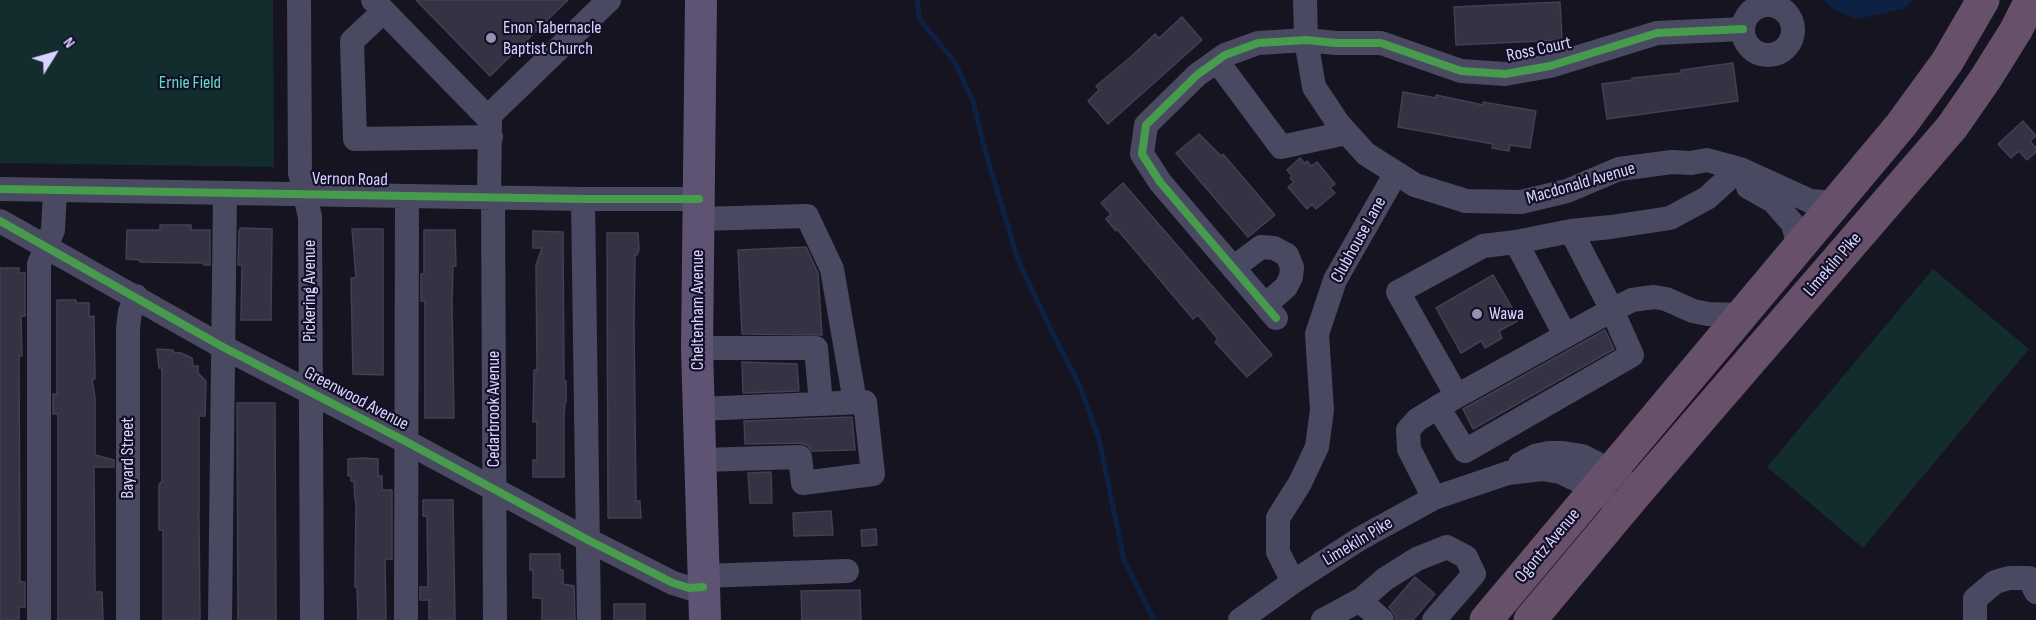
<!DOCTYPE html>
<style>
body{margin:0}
#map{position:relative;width:2036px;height:620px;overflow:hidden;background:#161421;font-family:"Sofia Sans Condensed",sans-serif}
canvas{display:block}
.north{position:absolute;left:24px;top:24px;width:60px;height:60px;-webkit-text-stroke:4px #130f26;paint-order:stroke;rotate:53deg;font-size:16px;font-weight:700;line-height:24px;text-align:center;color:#d9d4ff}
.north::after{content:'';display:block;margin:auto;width:21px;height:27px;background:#d9d4ff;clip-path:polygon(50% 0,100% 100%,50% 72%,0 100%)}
</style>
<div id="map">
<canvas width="2036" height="620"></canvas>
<div class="north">N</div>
</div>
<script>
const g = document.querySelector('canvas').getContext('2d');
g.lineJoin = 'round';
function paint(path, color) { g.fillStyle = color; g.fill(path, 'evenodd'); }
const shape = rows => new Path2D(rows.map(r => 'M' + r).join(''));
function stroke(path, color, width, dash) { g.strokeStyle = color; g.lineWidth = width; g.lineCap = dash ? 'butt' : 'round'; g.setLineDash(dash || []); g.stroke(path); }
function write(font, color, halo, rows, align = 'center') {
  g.font = font + ' "Sofia Sans Condensed",sans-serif'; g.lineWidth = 4.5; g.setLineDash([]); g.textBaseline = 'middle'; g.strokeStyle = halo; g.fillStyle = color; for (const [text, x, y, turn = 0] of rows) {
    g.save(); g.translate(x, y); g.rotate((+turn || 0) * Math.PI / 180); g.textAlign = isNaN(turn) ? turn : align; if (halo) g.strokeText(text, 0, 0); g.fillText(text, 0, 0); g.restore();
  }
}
const green = shape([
 [0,0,273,0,274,167,0,163],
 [1933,269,2029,349,1863,548,1767,467]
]);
const water = shape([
 [1823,0,1914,0,1903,9,1857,19,1834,10]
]);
const stream = shape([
 [917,0,920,20,954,61,973,101,984,147,1018,260,1053,334,1079,384,1099,439,1124,560,1154,620]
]);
const building = shape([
 [416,0,568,0,490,76,416,0],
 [1560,2,1562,40,1456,45,1454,7,1560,2],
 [1182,17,1202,40,1108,124,1088,101,1099,90,1096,86,1132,56,1155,34,1159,38,1182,17],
 [1733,63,1738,101,1607,119,1602,84,1632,80,1632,78,1681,73,1681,70,1733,63],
 [1403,92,1436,98,1436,95,1483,105,1483,102,1536,111,1530,148,1510,145,1509,151,1492,148,1493,144,1398,127,1403,92],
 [2023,121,2036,136,2030,141,2036,148,2036,152,2027,160,2019,151,2011,158,1998,144,2023,121],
 [1199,134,1221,156,1223,154,1275,215,1248,237,1176,153,1199,134],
 [1300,158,1305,164,1307,161,1311,166,1317,162,1335,184,1330,188,1335,193,1316,209,1312,204,1307,209,1288,187,1294,182,1290,178,1292,176,1287,170,1300,158],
 [1123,183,1272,355,1247,377,1215,342,1218,339,1198,315,1193,319,1117,229,1116,231,1106,219,1111,214,1101,203,1123,183],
 [160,225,191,225,191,230,210,230,210,265,204,265,204,263,140,262,140,260,126,259,127,230,160,230,160,225],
 [241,228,272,229,271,320,241,320,242,265,238,265,239,230,241,228],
 [352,229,383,229,383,375,353,374,351,278,356,278,352,229],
 [424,230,455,230,456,266,453,266,452,302,454,418,425,418,425,301,421,301,421,274,424,274,424,230],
 [533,231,563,232,564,381,566,381,566,402,565,402,564,416,564,477,533,477,533,460,537,460,537,422,533,422,534,370,537,370,536,265,542,248,533,248,533,231],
 [607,233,638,233,639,250,637,255,635,255,634,323,636,501,640,501,641,518,608,518,607,233],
 [806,247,818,273,822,335,742,334,738,250,806,247],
 [0,268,19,268,19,273,25,273,25,316,21,316,22,356,19,356,20,570,20,582,25,582,25,607,19,607,19,620,0,620,0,268],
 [1493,275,1519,320,1499,331,1502,338,1485,348,1481,341,1461,353,1436,308,1493,275],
 [57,300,76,300,76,303,89,303,89,317,94,316,95,379,92,379,95,398,95,455,114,460,114,467,94,467,95,592,102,592,103,620,58,620,58,414,53,414,53,394,57,394,57,300],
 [1605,330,1614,349,1473,429,1463,409,1605,330],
 [157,349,173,350,173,352,181,353,192,358,193,366,198,366,198,373,206,381,205,416,199,416,199,513,198,513,199,516,200,620,163,620,163,530,159,530,159,485,162,481,162,368,159,368,157,349],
 [742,362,797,364,799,391,743,393,742,362],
 [237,403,275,403,276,620,238,620,237,403],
 [852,417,855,450,812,451,807,445,800,443,745,444,744,421,852,417],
 [363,458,378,459,378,476,382,476,382,490,392,490,392,559,385,559,386,620,358,620,357,587,355,587,356,501,355,501,354,481,351,481,351,475,348,476,348,459,363,458],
 [771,472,772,503,750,503,748,473,771,472],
 [423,500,453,500,455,620,429,620,429,600,420,600,420,587,428,587,427,516,423,516,423,500],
 [831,511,833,535,794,536,793,513,831,511],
 [876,529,877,545,862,546,861,530,876,529],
 [530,554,560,554,560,570,563,570,563,584,574,586,575,620,542,620,542,598,533,598,533,570,530,570,530,554],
 [1415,577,1435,594,1413,620,1396,620,1395,615,1389,607,1415,577],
 [860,590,861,620,802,620,801,591,860,590],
 [614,604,645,604,645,620,614,620,614,604]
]);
const minor = shape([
 [299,0,300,173,310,217,312,620],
 [373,0,490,120],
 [1305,0,1306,40,1314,87,1338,123,1366,154,1415,185,1466,201,1521,202,1567,191,1619,169,1672,162,1691,163,1707,160,1740,169,1810,201,1837,203],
 '1743 30a25 25 0 1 1 50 0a25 25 0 1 1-50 0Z',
 [384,11,352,41,355,139,491,137],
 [1217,61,1281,147,1346,133],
 [1748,187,1773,201,1793,224,1799,247],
 [0,189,583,199,699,199],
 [489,197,490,120,492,113,609,0],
 [493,197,495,620],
 [583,199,589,620],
 [698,219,807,216,832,269,855,402],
 [0,221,223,347,405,441,588,540,673,583,689,588,703,587],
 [1571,231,1611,227,1670,218,1707,198,1728,179],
 [1233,268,1261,247,1274,248,1287,255,1292,267,1291,277,1286,287,1265,305],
 [1276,318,1160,182,1142,154,1146,125,1197,75,1225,55,1258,43,1306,40,1336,43,1381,43,1461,71,1505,74,1550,66,1657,33,1743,29],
 [1565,335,1516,242,1571,231,1612,310,1632,300,1654,297,1666,299,1693,311,1708,314,1742,315],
 [697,348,816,348,821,404],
 [1457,396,1398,292,1483,246,1516,242],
 [698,409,865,402,873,474,803,483,800,457,700,460],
 [1520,464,1535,456,1549,453,1563,453,1582,456,1612,471,1623,480],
 [1434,498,1409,449,1408,430,1417,420,1438,407,1457,396,1612,310,1632,355,1465,451,1438,407],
 [703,576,847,571],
 [1293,582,1278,552,1278,518,1300,483,1317,447,1322,410,1317,334,1335,280,1396,173],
 [39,620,39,264,53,230,55,190],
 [128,620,128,328,130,312,136,296],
 [220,620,225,193],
 [406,620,407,196],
 [1240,620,1293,582,1361,538,1434,498,1508,473,1542,469,1560,472,1596,489,1607,498],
 [1323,620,1362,599],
 [1382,620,1366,606,1362,599,1385,579,1417,559,1447,547,1466,557,1474,574,1434,620],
 [1975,620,1975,599,1995,582,2009,578,2029,578,2036,592]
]);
const major = shape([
 [701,0,697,348,705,620]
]);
const highway = shape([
 [1486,620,1901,125,1947,62,1983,0],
 [1530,620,1638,491,1952,127,1986,78,2016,30,2031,0]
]);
const cycleway = shape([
 [0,189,583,199,699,199],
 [0,221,223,347,405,441,588,540,673,583,689,588,703,587],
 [1276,318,1160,182,1142,154,1146,125,1197,75,1225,55,1258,43,1306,40,1336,43,1381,43,1461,71,1505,74,1550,66,1657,33,1743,29]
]);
const markers = [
 [491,38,6,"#9591b1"],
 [1477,314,6,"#9591b1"]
];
const poiNames = [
 ["Enon Tabernacle",503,28],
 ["Baptist Church",503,49],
 ["Wawa",1489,314]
];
const streetNames = [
 ["Ross Court",1539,50,-12],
 ["Vernon Road",350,180,1],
 ["Macdonald Avenue",1581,184,-16],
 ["Clubhouse Lane",1359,240,-61],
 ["Limekiln Pike",1833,265,-49],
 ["Pickering Avenue",310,291,-90],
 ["Cheltenham Avenue",698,310,-90],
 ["Greenwood Avenue",356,399,28],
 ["Cedarbrook Avenue",494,409,-90],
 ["Bayard Street",128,458,-90],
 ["Limekiln Pike",1358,542,-31],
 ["Ogontz Avenue",1548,546,-50]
];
const parkNames = [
 ["Ernie Field",190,83]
];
paint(green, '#132c2d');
paint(water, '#0d2144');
stroke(stream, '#0d2144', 5);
paint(building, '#343243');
stroke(building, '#433f54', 1.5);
stroke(minor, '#4a4962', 24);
stroke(major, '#5e5373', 32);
stroke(highway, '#67516a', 33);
stroke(cycleway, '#469c4c', 8);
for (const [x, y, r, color] of markers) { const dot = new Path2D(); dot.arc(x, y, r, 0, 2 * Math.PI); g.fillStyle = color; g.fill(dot); stroke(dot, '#130f26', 2); }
write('18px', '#d9d4ff', '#130f26', poiNames, 'left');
write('18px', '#d9d4ff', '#130f26', streetNames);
write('18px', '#5fe0c0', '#130f26', parkNames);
</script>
